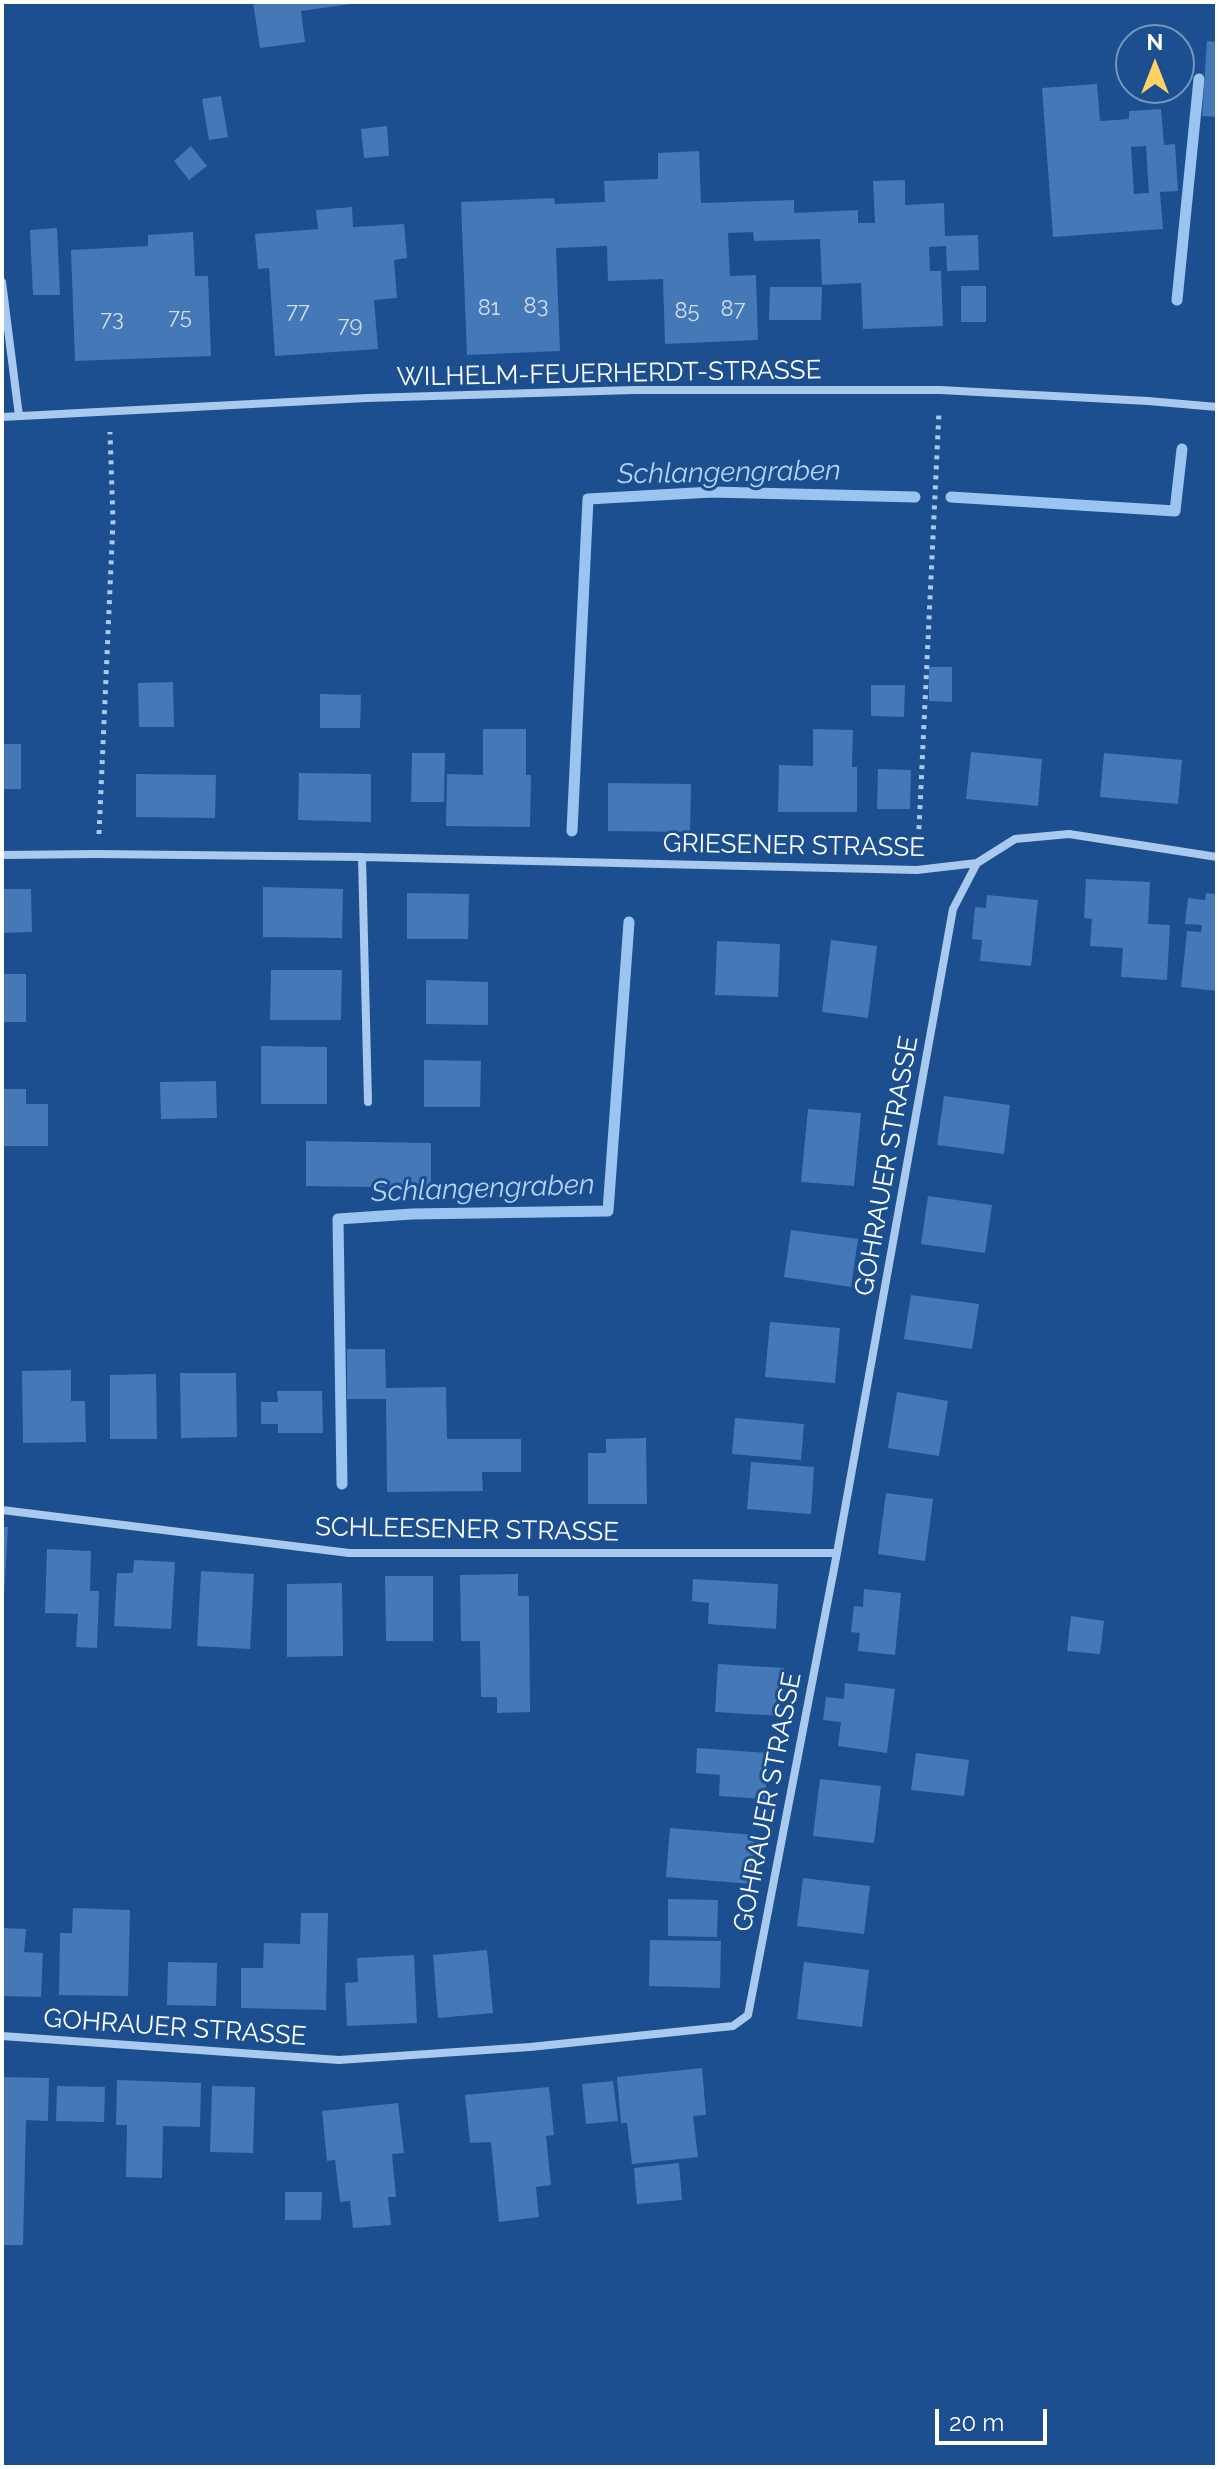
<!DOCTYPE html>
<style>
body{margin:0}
#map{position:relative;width:1219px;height:2469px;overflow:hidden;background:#1b4f8f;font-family:Raleway,sans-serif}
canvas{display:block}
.frame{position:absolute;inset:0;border:4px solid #fff;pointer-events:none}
.north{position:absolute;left:1115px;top:24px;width:80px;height:80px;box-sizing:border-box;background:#1b4f8f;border:2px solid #7695bc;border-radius:50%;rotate:0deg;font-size:22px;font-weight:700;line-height:32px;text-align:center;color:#fff}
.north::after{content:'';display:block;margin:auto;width:28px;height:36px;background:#ffd166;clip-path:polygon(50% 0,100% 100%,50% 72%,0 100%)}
.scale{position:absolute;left:935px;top:2409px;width:112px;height:36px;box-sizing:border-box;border:4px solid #fff;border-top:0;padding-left:10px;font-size:24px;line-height:28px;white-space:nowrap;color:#fff;-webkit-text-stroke:6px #1b4f8f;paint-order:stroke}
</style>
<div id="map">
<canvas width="1219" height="2469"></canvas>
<div class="frame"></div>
<div class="north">N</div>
<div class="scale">20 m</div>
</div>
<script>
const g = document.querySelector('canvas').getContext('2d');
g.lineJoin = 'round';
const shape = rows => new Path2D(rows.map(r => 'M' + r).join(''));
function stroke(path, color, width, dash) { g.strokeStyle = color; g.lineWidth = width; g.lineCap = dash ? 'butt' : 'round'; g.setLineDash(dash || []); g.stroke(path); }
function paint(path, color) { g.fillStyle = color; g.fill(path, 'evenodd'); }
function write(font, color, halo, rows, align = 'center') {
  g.font = font + ' Raleway,sans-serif'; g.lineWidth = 6; g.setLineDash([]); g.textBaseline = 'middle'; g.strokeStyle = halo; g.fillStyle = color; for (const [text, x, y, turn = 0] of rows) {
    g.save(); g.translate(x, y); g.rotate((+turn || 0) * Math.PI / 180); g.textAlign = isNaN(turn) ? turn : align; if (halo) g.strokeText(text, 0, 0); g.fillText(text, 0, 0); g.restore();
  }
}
const stream = shape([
 [1177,300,1199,79],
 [951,497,1175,511,1182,449],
 [572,831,588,499,712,492,915,497],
 [342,1484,338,1219,412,1214,608,1211,629,922]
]);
const building = shape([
 [253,2,351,2,351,4,301,11,305,42,260,48],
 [1207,41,1217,42,1217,117,1202,116],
 [1097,84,1100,121,1129,119,1129,111,1161,109,1164,145,1175,144,1178,191,1160,192,1163,229,1053,237,1042,88],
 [1146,146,1149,193,1134,194,1131,147],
 [221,96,228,137,209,140,202,99],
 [387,126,389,156,364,158,361,129],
 [191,146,207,166,189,180,174,161],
 [699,151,701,203,794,200,794,213,858,210,858,223,875,223,873,181,905,180,905,205,944,203,945,236,978,235,979,270,947,271,946,246,929,247,930,271,941,271,943,326,863,329,861,283,822,285,820,239,754,241,753,232,728,233,730,276,756,275,758,340,665,344,663,279,608,281,607,246,556,248,560,351,467,355,461,202,554,198,555,204,605,202,604,181,658,179,658,153],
 [352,207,353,227,404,224,407,258,394,260,397,298,374,300,378,349,275,356,269,268,258,269,255,234,318,229,316,210],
 [57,228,60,295,33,295,30,230],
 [193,232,195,276,208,276,211,356,75,361,71,250,148,246,148,235],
 [961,286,986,286,986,322,961,322],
 [770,287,822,287,821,320,769,320],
 [929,667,952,667,952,702,929,701],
 [173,682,174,727,139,727,138,683],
 [871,685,905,685,904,717,871,716],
 [320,694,361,695,360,728,320,728],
 [483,729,526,729,526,775,531,775,530,827,446,826,447,774,483,775],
 [813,729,853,730,852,767,857,767,857,812,778,812,779,765,813,766],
 [2,744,21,744,21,789,2,789],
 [971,752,1042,759,1038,806,966,799],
 [412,753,445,753,444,802,411,802],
 [1104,753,1182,760,1178,804,1100,797],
 [878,769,911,770,910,809,877,809],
 [299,773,371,774,371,822,298,820],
 [136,774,216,775,215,818,136,817],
 [608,783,691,784,690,832,608,831],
 [1086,879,1150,882,1148,924,1170,925,1167,980,1121,977,1123,948,1090,946,1092,919,1084,918],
 [263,887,343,889,342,938,263,937],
 [2,889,31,889,32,932,2,933],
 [407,893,469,894,468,939,407,939],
 [1206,893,1217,894,1217,991,1181,987,1187,931,1201,932,1202,925,1185,924,1188,898,1205,900],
 [987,895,1038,900,1031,966,980,961,982,940,972,939,975,907,986,908],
 [831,940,877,946,868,1018,822,1012],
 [717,941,780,944,778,997,715,995],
 [271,970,342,970,341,1020,270,1020],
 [2,974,26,974,26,1022,2,1022],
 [426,980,488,982,488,1025,426,1024],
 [261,1046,327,1047,327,1104,261,1104],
 [424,1060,481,1061,480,1107,424,1107],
 [216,1081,217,1118,161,1119,160,1082],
 [2,1089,26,1089,26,1104,48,1104,48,1146,2,1146],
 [944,1096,1010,1105,1004,1154,937,1145],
 [808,1109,861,1113,854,1186,801,1182],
 [306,1141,431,1143,431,1188,306,1186],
 [928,1196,992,1205,985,1253,921,1244],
 [791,1230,858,1239,851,1287,784,1277],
 [911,1295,979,1304,972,1349,904,1339],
 [770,1322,840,1328,835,1383,765,1377],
 [347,1349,385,1349,386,1388,446,1387,447,1439,521,1439,521,1472,482,1472,483,1491,387,1492,386,1399,347,1399],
 [71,1370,71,1401,85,1401,86,1442,23,1443,22,1371],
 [180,1373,236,1373,237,1437,181,1438],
 [156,1374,157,1439,110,1439,110,1375],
 [277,1391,322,1391,323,1433,278,1433,278,1424,261,1424,261,1402,278,1402],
 [897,1392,948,1401,939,1456,888,1448],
 [735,1418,804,1424,801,1460,732,1454],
 [646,1438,647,1504,588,1504,588,1453,606,1453,606,1439],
 [751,1462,814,1467,811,1514,747,1509],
 [886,1493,933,1499,925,1561,878,1554],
 [2,1527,8,1527,4,1594,2,1594],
 [47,1549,91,1551,90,1591,99,1591,97,1648,76,1647,78,1614,45,1613],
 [134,1560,175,1562,171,1629,114,1626,117,1573,133,1573],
 [201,1571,254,1574,250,1649,197,1646],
 [518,1574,518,1596,529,1596,530,1712,497,1713,497,1697,481,1697,480,1641,461,1641,460,1575],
 [385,1576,433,1576,433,1641,386,1641],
 [693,1579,778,1584,776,1629,708,1624,709,1603,692,1601],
 [342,1583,343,1656,287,1657,287,1584],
 [864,1589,901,1593,895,1655,858,1651,860,1633,851,1632,854,1606,863,1607],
 [1071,1616,1104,1621,1100,1654,1067,1651],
 [718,1664,784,1668,781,1716,715,1712],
 [845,1683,895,1689,887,1753,838,1746,841,1722,823,1720,826,1697,844,1699],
 [697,1748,768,1753,765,1799,719,1796,720,1775,696,1773],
 [916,1753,969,1760,964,1796,911,1790],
 [820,1779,881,1786,874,1843,813,1836],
 [670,1828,755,1835,751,1884,666,1877],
 [803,1878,870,1886,864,1934,797,1926],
 [668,1899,718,1900,717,1937,668,1936],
 [73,1908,130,1910,128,1996,59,1995,60,1933,72,1933],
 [301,1913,328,1913,326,2010,241,2008,241,1968,263,1968,264,1943,300,1944],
 [2,1928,26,1929,24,1952,43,1953,41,1997,2,1996],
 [650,1940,721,1941,720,1988,649,1986],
 [487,1950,493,2013,438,2018,433,1955],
 [414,1955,417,2023,347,2026,345,1983,358,1982,357,1958],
 [168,1962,217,1963,216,2006,167,2005],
 [804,1962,869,1970,862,2027,797,2019],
 [702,2068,706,2115,693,2116,698,2157,632,2164,627,2123,621,2123,617,2077],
 [2,2077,49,2078,48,2121,26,2120,23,2245,2,2245],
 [117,2080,201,2083,200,2127,163,2126,162,2178,126,2177,127,2125,116,2125],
 [613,2081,618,2121,586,2124,582,2084],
 [57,2086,105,2087,104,2122,56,2121],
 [212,2086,255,2087,253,2153,210,2152],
 [549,2087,554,2135,546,2136,551,2185,536,2187,539,2217,499,2222,491,2142,470,2143,465,2095],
 [398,2103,404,2153,392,2154,396,2197,388,2197,391,2225,353,2228,350,2201,340,2202,335,2160,327,2161,322,2111],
 [679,2163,682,2200,637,2204,634,2168],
 [285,2192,322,2192,321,2220,285,2220]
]);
const path = shape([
 [99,834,113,521,110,432],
 [918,849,939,411]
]);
const minor = shape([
 [2,282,19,416],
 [2,417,367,398,634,390,940,390,1148,401,1217,407],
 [2,855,98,854,362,857,917,870,977,863,1015,839,1069,834,1217,857],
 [362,857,368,1102],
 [2,1510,349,1553,837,1553],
 [2,2036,339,2060,530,2047,733,2026,748,2015,837,1553,953,909,977,863]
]);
const numberNames = [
 ["83",536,306],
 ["81",489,308],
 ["87",733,309],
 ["77",298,311],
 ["85",687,311],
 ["75",180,317],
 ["73",112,319],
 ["79",350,325]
];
const streetNames = [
 ["WILHELM-FEUERHERDT-STRASSE",609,374,-1],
 ["GRIESENER STRASSE",794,846,1],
 ["GOHRAUER STRASSE",887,1166,-80],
 ["SCHLEESENER STRASSE",467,1530,1],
 ["GOHRAUER STRASSE",768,1802,-79],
 ["GOHRAUER STRASSE",175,2028,4]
];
const waterNames = [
 ["Schlangengraben",729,473,-1],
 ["Schlangengraben",483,1189,-2]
];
stroke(stream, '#9cc4f0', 11);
paint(building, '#4478b7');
stroke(path, '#a9c9ee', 5, [4, 6]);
stroke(minor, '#a9c9ee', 8);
write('22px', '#d0dded', null, numberNames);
write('26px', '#fff', '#1b4f8f', streetNames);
write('italic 28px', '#b5d3f5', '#1b4f8f', waterNames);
</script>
